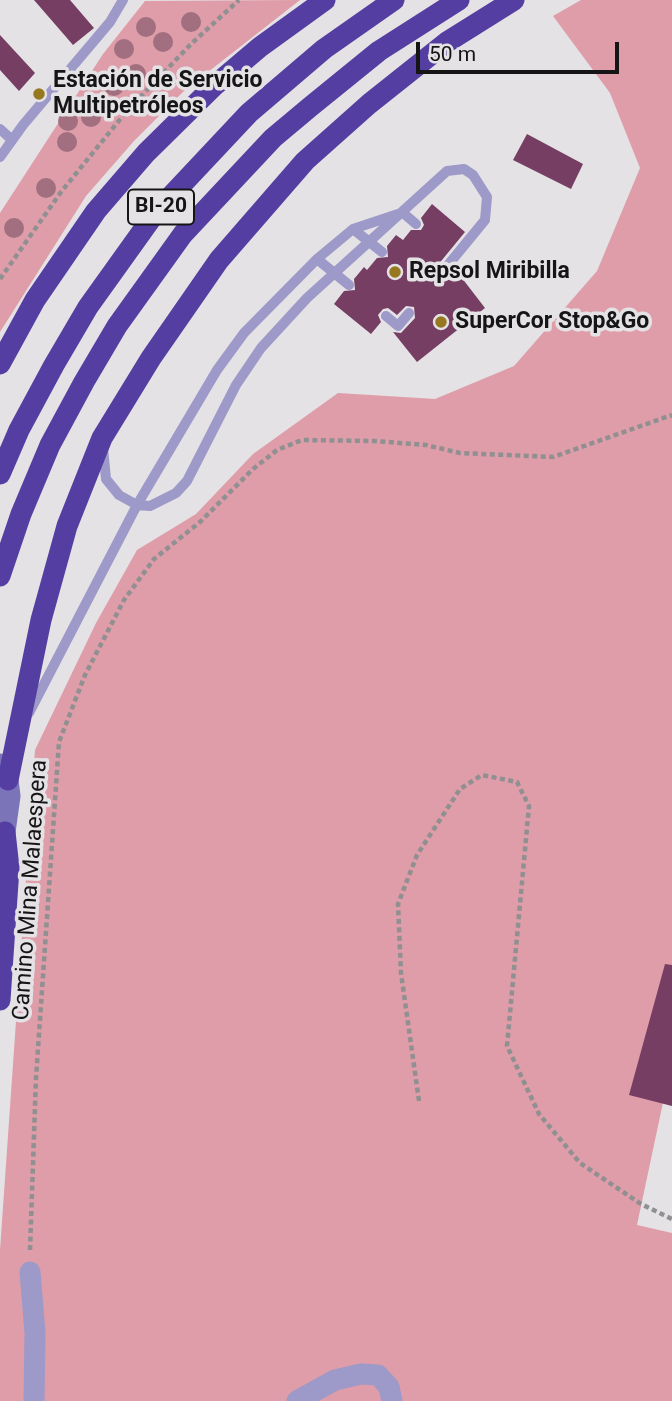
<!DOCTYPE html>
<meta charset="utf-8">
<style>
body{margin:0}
#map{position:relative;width:672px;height:1401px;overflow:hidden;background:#e4e2e5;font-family:Roboto,sans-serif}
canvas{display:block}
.scale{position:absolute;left:416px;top:42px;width:203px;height:32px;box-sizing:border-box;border:4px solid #161516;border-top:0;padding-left:9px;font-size:21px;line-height:24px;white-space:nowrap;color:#161516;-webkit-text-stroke:5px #e4e2e5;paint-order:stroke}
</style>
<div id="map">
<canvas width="672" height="1401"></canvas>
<div class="scale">50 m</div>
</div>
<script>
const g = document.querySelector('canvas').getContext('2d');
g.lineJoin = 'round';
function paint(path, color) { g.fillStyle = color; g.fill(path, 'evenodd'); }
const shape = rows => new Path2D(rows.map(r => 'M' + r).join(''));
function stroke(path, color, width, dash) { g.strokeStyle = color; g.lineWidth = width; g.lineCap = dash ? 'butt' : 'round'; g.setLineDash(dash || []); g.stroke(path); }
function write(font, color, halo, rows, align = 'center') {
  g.font = font + ' Roboto,sans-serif'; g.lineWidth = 7; g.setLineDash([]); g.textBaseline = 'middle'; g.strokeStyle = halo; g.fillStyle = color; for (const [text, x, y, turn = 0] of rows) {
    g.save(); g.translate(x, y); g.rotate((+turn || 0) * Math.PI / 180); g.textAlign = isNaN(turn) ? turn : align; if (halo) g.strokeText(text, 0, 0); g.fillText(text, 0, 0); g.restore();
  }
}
const green = shape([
 [300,0,185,90,134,141,86,196,0,332,0,213,103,54,145,1],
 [581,0,672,0,672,1060,637,1225,672,1233,672,1401,0,1401,0,1250,35,750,96,623,137,550,196,514,253,454,338,393,435,399,514,366,597,271,640,168,610,93,553,16]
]);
const building = shape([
 [34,0,70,0,94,28,73,45],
 [0,35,35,73,19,91,0,70],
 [527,134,583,164,571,189,513,160],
 [432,204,465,232,433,271,432,279,442,283,455,269,485,308,417,362,393,332,401,333,415,318,414,307,406,306,397,315,388,308,383,309,378,315,381,322,371,334,334,304,344,291,355,290,354,279,364,267,367,270,377,258,388,257,387,246,396,235,403,240,411,230,421,230,424,225,421,218],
 [665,964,672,965,672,1106,629,1095]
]);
const path = shape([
 [0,279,61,192,126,112,191,44,239,0],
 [419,1101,401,973,398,904,417,855,460,789,482,775,517,782,529,806,507,1046,539,1114,580,1163,641,1204,672,1219],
 [30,1250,36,1078,59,742,85,675,124,600,154,559,200,522,253,469,277,450,302,440,375,441,426,445,460,453,553,457,672,415]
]);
const service = shape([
 [0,129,12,140],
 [0,157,23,125,110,22,123,0],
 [402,212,416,224],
 [353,229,382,252],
 [317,259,349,285],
 [386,316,398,326,409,313],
 [103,448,106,479,119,495,137,505,150,506,176,493,187,481,236,385,261,348,307,298,447,171,464,169,473,175,487,197,485,220,439,276],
 [29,713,137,505,217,370,244,333,317,259,353,229,398,214]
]);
const minor = shape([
 [30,1272,35,1333,34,1401],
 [297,1401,335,1380,361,1374,378,1375,389,1387,392,1401]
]);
const secondary = shape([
 [0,764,8,780,10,796,5,832,0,837]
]);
const motorway = shape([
 [0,364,35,300,96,211,146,153,214,86,260,47,325,0],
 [0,474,19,430,54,365,88,307,156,212,249,113,324,49,394,0],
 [0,576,21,514,50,445,84,382,117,326,183,234,273,138,310,107,379,51,459,0],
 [8,780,41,620,67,526,102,438,151,358,219,260,305,161,369,104,447,42,514,0],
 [0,1000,9,868,5,832]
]);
const trees = [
 [191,22],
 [146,27],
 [163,42],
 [124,49],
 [136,74],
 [114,86],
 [91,117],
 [68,121],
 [67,142],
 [46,188],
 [14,228]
];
const markers = [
 [39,94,7,"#977720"],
 [395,272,7,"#977720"],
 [441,322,7,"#977720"]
];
const shields = [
 [161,207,66]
];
const shieldNames = [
 ["BI-20",161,207]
];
const poiNames = [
 ["Estación de Servicio",53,81],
 ["Multipetróleos",53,107],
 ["Repsol Miribilla",409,272],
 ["SuperCor Stop&Go",455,322]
];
const streetNames = [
 ["Camino Mina Malaespera",31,890,-86]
];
paint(green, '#de9da8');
paint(building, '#763e63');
stroke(path, '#908f91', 4.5, [5, 3.5]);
stroke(service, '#9d99c8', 10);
stroke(minor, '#9d99c8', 21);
stroke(secondary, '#7c74b9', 21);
stroke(motorway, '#543ea1', 21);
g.fillStyle = '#a16f80';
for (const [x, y] of trees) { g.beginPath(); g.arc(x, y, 10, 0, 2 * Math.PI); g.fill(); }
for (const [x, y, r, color] of markers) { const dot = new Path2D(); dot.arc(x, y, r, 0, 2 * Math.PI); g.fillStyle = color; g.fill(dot); stroke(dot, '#e4e2e5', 2.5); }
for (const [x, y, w] of shields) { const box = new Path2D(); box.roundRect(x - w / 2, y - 17.5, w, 35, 5); g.fillStyle = '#e4e2e5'; g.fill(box); stroke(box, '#161516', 2); }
write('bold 21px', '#161516', null, shieldNames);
write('bold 23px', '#161516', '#e4e2e5', poiNames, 'left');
write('23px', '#161516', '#e4e2e5', streetNames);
</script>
